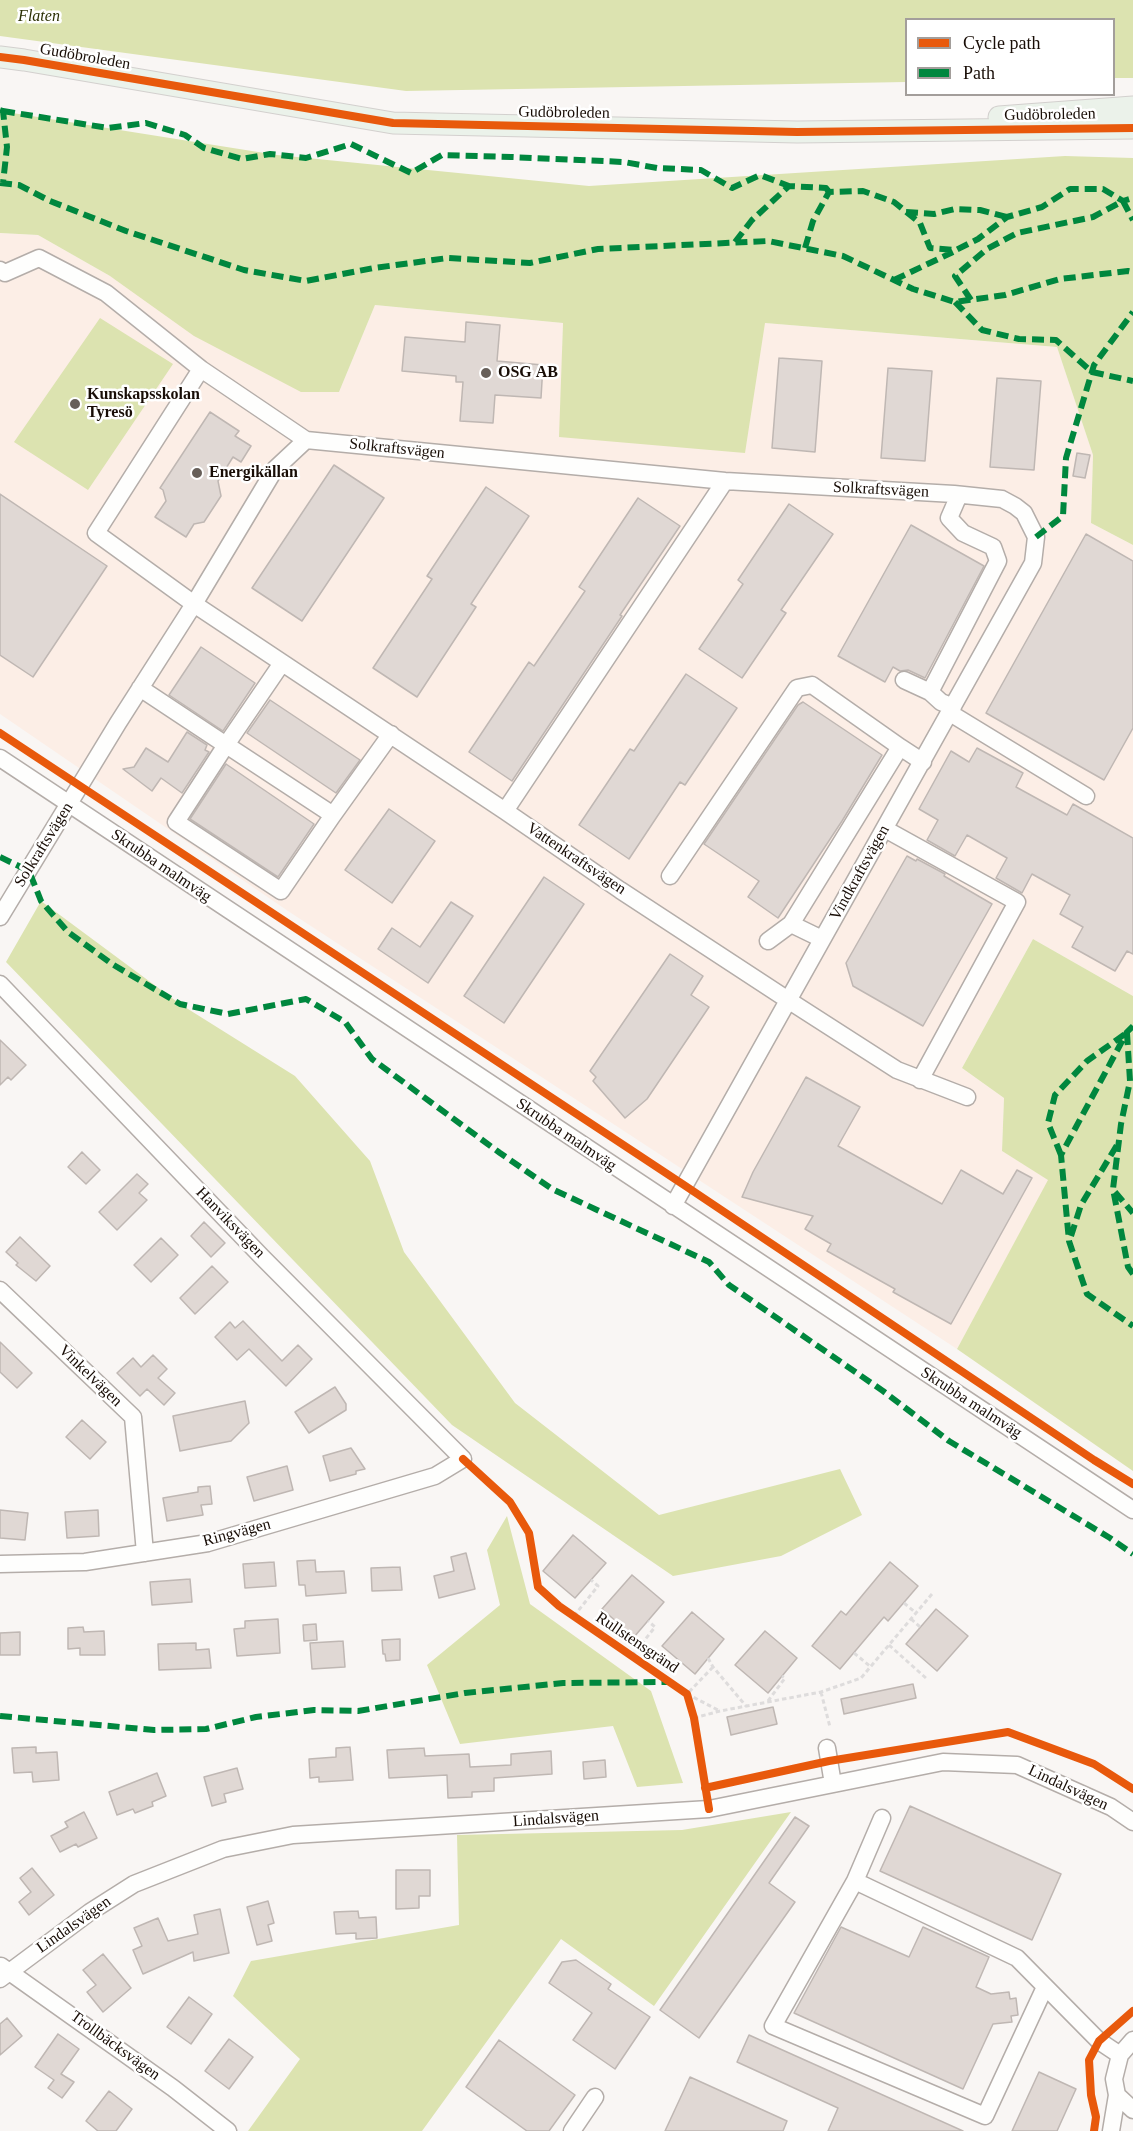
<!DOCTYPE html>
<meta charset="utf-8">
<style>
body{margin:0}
#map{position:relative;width:1133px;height:2131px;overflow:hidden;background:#f9f6f4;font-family:"Times New Roman",serif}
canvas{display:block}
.legend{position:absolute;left:905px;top:18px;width:210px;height:78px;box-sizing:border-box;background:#fff;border:2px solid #a39e9b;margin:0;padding:8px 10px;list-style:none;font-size:18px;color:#180d06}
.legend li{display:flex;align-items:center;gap:12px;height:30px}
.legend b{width:30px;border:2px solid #a39e9b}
</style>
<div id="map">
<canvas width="1133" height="2131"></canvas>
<ul class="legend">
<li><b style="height:8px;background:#e8590c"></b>Cycle path</li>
<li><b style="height:8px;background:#00873e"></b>Path</li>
</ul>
</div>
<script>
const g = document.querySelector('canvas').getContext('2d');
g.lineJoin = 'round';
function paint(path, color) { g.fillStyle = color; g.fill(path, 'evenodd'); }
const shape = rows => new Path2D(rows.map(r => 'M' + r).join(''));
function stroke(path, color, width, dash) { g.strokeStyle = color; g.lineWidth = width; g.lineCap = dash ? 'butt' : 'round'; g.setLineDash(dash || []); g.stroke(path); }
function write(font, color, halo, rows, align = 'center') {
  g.font = font + ' "Times New Roman",serif'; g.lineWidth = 5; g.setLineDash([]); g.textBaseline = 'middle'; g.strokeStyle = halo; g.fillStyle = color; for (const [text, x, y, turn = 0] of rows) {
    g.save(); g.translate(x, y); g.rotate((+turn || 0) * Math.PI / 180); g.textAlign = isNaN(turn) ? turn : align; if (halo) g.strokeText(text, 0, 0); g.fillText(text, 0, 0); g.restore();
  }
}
const commercial = shape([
 [0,233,38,235,110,276,339,392,375,305,563,323,560,437,765,323,1057,347,1093,455,1091,523,1133,545,1133,996,1033,939,962,1068,1004,1098,1002,1151,1049,1180,957,1349,288,911,0,714]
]);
const green = shape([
 [0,0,1133,0,1133,78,1114,78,1114,20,906,20,906,82,406,91,0,36],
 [0,111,277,155,589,186,1065,156,1133,158,1133,545,1091,523,1093,455,1057,347,765,323,745,453,559,437,563,323,375,305,339,392,301,392,194,336,110,276,38,235,0,233],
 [100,318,173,364,88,490,14,442],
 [41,901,180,1004,295,1076,370,1161,404,1252,515,1403,659,1515,840,1469,862,1515,781,1556,673,1576,452,1425,6,962],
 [1033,939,1133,996,1133,1471,957,1349,1048,1180,1002,1151,1004,1098,962,1068],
 [507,1516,530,1604,651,1691,683,1783,637,1787,613,1726,460,1744,427,1665,500,1605,487,1550],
 [791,1812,654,2006,561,1939,422,2131,248,2131,300,2059,233,1996,251,1961,459,1925,457,1835,682,1830]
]);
const building = shape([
 [466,322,500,325,497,361,543,365,541,398,495,395,493,423,460,421,463,382,456,382,456,376,402,371,405,337,465,342,466,322],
 [779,358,822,361,815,452,772,448,779,358],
 [888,368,932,371,925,461,881,458,888,368],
 [997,378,1041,381,1034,470,990,467,997,378],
 [210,412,239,431,235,436,251,446,241,462,233,457,218,481,221,496,204,522,194,524,186,537,155,517,166,501,163,490,160,488,210,412],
 [1077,453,1090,455,1085,478,1073,476,1077,453],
 [334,465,384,498,302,621,252,588,334,465],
 [486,487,529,516,471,604,476,607,417,697,373,668,432,579,427,576,486,487],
 [0,494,107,566,33,677,0,655,0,494],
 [638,498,680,526,620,615,622,616,512,781,469,752,529,662,534,666,585,591,579,587,638,498],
 [789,504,833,534,781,610,786,613,742,678,699,649,743,584,738,580,789,504],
 [911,525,984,566,925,678,908,670,900,671,893,667,885,682,838,656,911,525],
 [1086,534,1133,561,1133,728,1104,780,986,713,1086,534],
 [201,647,255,683,223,731,169,695,201,647],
 [686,674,737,708,685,785,680,782,629,859,579,825,630,749,634,751,686,674],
 [270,700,360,760,336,793,247,733,270,700],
 [803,702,882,755,842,821,778,918,748,897,759,881,704,844,798,705,803,702],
 [187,732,207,745,205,750,209,752,182,793,161,778,152,791,123,769,134,767,146,748,168,762,187,732],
 [977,748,1023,773,1016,787,1067,815,1073,804,1133,838,1133,954,1127,951,1115,971,1072,947,1083,927,1060,914,1070,895,1032,874,1022,893,996,878,1007,858,967,835,955,856,927,840,938,820,919,809,951,751,969,762,977,748],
 [226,764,314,824,278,877,190,819,226,764],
 [389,809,435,841,392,903,345,870,389,809],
 [907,856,916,861,917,859,945,874,944,876,992,904,923,1026,853,986,846,963,907,856],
 [544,877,584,904,504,1023,464,996,544,877],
 [451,902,473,916,428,983,378,949,392,928,420,947,451,902],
 [670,954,703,976,691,995,709,1007,647,1099,625,1118,593,1081,596,1077,590,1071,670,954],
 [0,1040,26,1065,11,1080,8,1077,0,1085,0,1040],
 [806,1077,860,1107,838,1146,942,1204,961,1170,1003,1194,1017,1170,1032,1178,951,1324,893,1292,895,1289,827,1251,831,1244,805,1229,813,1216,742,1197,753,1172,806,1077],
 [82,1152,100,1170,86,1184,68,1167,82,1152],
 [137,1174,148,1184,139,1193,147,1200,117,1230,99,1212,137,1174],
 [204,1222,225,1243,211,1257,191,1236,204,1222],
 [20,1237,50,1266,36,1281,16,1265,18,1263,6,1252,20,1237],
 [161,1238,178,1255,151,1282,134,1265,161,1238],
 [212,1266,228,1282,195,1314,180,1298,212,1266],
 [243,1321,282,1361,298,1345,312,1359,286,1386,249,1349,237,1360,215,1337,230,1322,235,1328,243,1321],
 [0,1342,32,1373,17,1388,0,1372,0,1342],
 [153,1355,167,1369,158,1378,175,1393,164,1405,147,1389,140,1396,117,1373,133,1358,141,1367,153,1355],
 [335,1387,346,1404,346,1410,309,1433,295,1412,335,1387],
 [245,1401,249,1423,231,1441,180,1451,173,1416,245,1401],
 [82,1420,106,1442,90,1459,66,1437,82,1420],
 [351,1448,365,1469,356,1471,356,1474,330,1481,323,1456,351,1448],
 [287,1466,293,1490,254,1501,247,1477,287,1466],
 [210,1486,212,1504,201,1505,203,1515,167,1521,163,1498,198,1492,198,1487,210,1486],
 [0,1510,28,1513,25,1540,0,1538,0,1510],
 [98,1510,99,1536,67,1538,65,1512,98,1510],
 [573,1535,606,1563,575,1598,543,1571,573,1535],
 [466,1553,475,1589,439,1598,434,1576,454,1571,451,1557,466,1553],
 [315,1560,316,1572,344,1571,346,1593,306,1596,305,1585,299,1585,297,1561,315,1560],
 [274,1562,276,1586,245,1588,243,1564,274,1562],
 [890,1562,918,1586,888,1621,884,1617,840,1669,812,1646,841,1611,846,1615,890,1562],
 [400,1567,402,1590,372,1591,371,1568,400,1567],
 [632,1575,664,1602,634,1637,602,1609,632,1575],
 [190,1579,192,1602,152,1605,150,1582,190,1579],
 [936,1609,968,1636,937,1671,906,1644,936,1609],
 [692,1612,724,1639,695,1674,662,1646,692,1612],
 [278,1619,280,1653,237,1656,234,1629,245,1628,245,1621,278,1619],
 [316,1624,317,1640,304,1641,303,1625,316,1624],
 [83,1627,84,1632,104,1631,105,1655,80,1655,80,1648,68,1649,68,1628,83,1627],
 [765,1631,797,1658,768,1693,735,1665,765,1631],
 [20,1632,20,1655,0,1655,0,1633,20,1632],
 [400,1639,400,1660,386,1661,385,1654,383,1654,382,1640,400,1639],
 [343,1641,345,1667,312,1669,310,1643,343,1641],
 [196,1643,196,1650,209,1649,211,1668,159,1670,158,1644,196,1643],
 [913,1684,916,1698,844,1714,841,1699,913,1684],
 [773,1707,777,1724,731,1735,727,1717,773,1707],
 [36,1747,36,1753,57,1752,59,1780,33,1782,32,1772,14,1773,12,1748,36,1747],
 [350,1747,353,1780,319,1782,319,1777,310,1778,309,1759,336,1757,336,1748,350,1747],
 [424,1748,425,1756,469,1754,470,1767,511,1765,511,1754,551,1751,552,1774,494,1778,494,1791,472,1792,472,1797,448,1798,447,1775,389,1778,387,1750,424,1748],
 [605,1760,606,1777,584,1779,583,1762,605,1760],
 [237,1768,243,1789,224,1794,226,1802,212,1806,204,1777,237,1768],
 [157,1773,166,1796,152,1802,153,1806,135,1813,133,1809,117,1815,109,1792,157,1773],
 [910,1806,1061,1874,1032,1940,880,1871,910,1806],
 [84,1812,97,1838,78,1847,76,1844,60,1852,51,1836,68,1827,65,1822,84,1812],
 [795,1817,809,1826,769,1883,795,1902,699,2038,660,2010,795,1817],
 [32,1868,54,1895,29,1915,19,1902,31,1892,20,1878,32,1868],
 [396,1870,430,1870,430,1896,419,1896,419,1908,396,1909,396,1870],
 [268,1901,274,1923,268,1925,272,1941,257,1945,247,1907,268,1901],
 [220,1909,229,1953,194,1961,193,1952,143,1974,133,1950,142,1946,134,1928,158,1918,168,1941,198,1934,194,1915,220,1909],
 [358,1911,359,1918,376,1917,377,1938,356,1939,356,1933,336,1934,334,1912,358,1911],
 [841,1927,909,1957,923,1927,989,1957,976,1987,991,1994,1009,1992,1010,1999,1016,1998,1018,2015,1011,2016,1012,2022,993,2024,963,2089,794,2013,841,1927],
 [103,1954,131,1988,103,2012,87,1992,96,1985,83,1970,103,1954],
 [576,1960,611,1984,608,1989,650,2017,615,2069,573,2040,592,2013,549,1983,562,1962,576,1960],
 [189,1997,212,2014,191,2044,167,2027,189,1997],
 [7,2018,22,2036,0,2055,0,2024,7,2018],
 [58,2034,79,2049,61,2074,74,2082,62,2098,48,2088,54,2080,35,2067,58,2034],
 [749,2035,963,2131,828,2131,838,2108,737,2062,749,2035],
 [229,2039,253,2057,229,2089,205,2071,229,2039],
 [499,2040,575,2095,549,2131,527,2131,466,2087,499,2040],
 [1039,2072,1076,2089,1057,2131,1012,2131,1039,2072],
 [690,2077,787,2121,783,2131,665,2131,690,2077],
 [109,2091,132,2109,116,2131,98,2131,86,2121,109,2091]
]);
const path = shape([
 [904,1603,916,1613],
 [574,1616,598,1586,591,1580],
 [911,1619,920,1627],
 [889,1645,927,1679],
 [854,1653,871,1667],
 [632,1656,655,1627,648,1621],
 [708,1658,713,1667,746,1706],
 [713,1667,687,1694,718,1710],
 [821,1692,830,1727],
 [768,1701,785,1678,782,1676],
 [694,1718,720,1711,821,1692,861,1678,932,1594]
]);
const minor = shape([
 [0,270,5,273,39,258,106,293,201,369],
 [306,440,201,369,96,533,194,604,505,811,620,890,788,1000,897,1070,967,1097],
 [904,680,930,692],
 [140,688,226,745,231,748,333,815,281,891,176,822,226,745,282,663],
 [953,707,941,702,930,692,998,561,993,547,963,533,949,518,959,495],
 [950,713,1086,796],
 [0,758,1133,1510],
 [505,811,725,481],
 [333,815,391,734],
 [885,829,1017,902,920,1080],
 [670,876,797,688,812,685,900,747],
 [0,917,118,723,194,604,275,469,306,440,725,481,954,494,1002,499,1015,506,1024,513,1036,537,1033,563,673,1206],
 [822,939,791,924,900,747,923,762],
 [768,941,791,924],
 [0,984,262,1257,463,1459,435,1476,208,1543,85,1562,0,1564],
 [0,1290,133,1417,145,1553],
 [827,1748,833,1784],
 [882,1818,855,1881,773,2026,985,2116,1045,1987],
 [855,1881,1017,1958,1099,2041,1120,2055],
 [1,1966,173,2088,228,2131],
 [0,1979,90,1912,134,1884,223,1849,293,1835,709,1809,943,1762,1017,1765,1111,1807,1133,1822],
 [1133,2040,1120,2055,1114,2079,1117,2095,1133,2110],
 [572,2131,595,2097],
 [1111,2131,1117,2095]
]);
const major = shape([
 [0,57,24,60,393,123,797,132,1133,128],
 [999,117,1133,107]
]);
const quiet = shape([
 [0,110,3,111,7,147,3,183],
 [3,111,108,128,146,123,185,135,204,148,242,159,270,154,306,158,351,144,411,173,442,155,511,157,624,162,657,168,701,170,732,188,760,175,789,186],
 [0,183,19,185,50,201,126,231,244,270,306,281,374,268,448,258,530,263,598,249,768,241,843,256,913,289,955,302,1005,295,1060,279,1128,271,1133,272],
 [906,212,934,214,955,209,980,210,1007,217],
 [735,242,752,220,789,186,826,188,829,192],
 [805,248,813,221,829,192,863,191,894,202,920,223,930,248,956,250,978,239,1007,217,1042,207,1070,189,1103,189,1123,201,1133,198],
 [894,280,953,252],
 [971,300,955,276,987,249,1017,233,1093,217,1123,201,1133,220],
 [955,302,982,330,1019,339,1056,340,1092,372,1133,381],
 [1036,537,1063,516,1066,458,1094,365,1133,312],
 [0,857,29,871,41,901,68,932,112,964,180,1004,228,1014,306,999,345,1022,372,1059,500,1153,552,1189,709,1262,729,1285,883,1391,949,1441,1110,1538,1133,1554],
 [1133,1026,1127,1032,1061,1155,1069,1241,1087,1294,1133,1326],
 [1127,1033,1130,1081,1121,1124,1113,1189,1128,1267,1133,1274],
 [1061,1155,1048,1123,1055,1095,1087,1061,1125,1034],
 [1115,1192,1133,1213],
 [1071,1236,1081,1205,1117,1145],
 [0,1716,154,1730,206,1729,256,1717,314,1710,358,1711,465,1693,563,1683,667,1682]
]);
const cycleway = shape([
 [0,57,24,60,393,123,797,132,1133,128],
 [0,733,684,1185,1094,1460,1133,1484],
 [463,1459,510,1502,529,1533,538,1587,559,1606,687,1694,694,1718,709,1809],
 [705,1788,829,1761,1008,1732,1094,1764,1133,1789],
 [1094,2131,1096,2117,1091,2095,1089,2060,1099,2041,1133,2011]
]);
const markers = [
 [486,373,6,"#675f59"],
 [75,404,6,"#675f59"],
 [197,473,6,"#675f59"]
];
const parkNames = [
 ["Flaten",39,17]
];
const streetNames = [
 ["Gudöbroleden",85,57,10],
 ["Gudöbroleden",564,113,1],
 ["Gudöbroleden",1050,115,-1],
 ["Solkraftsvägen",397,449,6],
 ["Solkraftsvägen",881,490,3],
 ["Solkraftsvägen",44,845,-58],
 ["Vattenkraftsvägen",576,859,34],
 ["Skrubba malmväg",161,866,34],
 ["Vindkraftsvägen",860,873,-61],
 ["Skrubba malmväg",566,1135,34],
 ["Hanviksvägen",230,1223,46],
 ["Vinkelvägen",90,1376,44],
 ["Skrubba malmväg",971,1403,33],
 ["Ringvägen",237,1533,-15],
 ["Rullstensgränd",637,1643,34],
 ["Lindalsvägen",1068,1788,25],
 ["Lindalsvägen",556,1819,-4],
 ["Lindalsvägen",74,1925,-35],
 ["Trollbäcksvägen",115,2046,36]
];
const poiNames = [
 ["OSG AB",498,373],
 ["Kunskapsskolan",87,395],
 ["Tyresö",87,413],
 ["Energikällan",209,473]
];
paint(commercial, '#fceee6');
paint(green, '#dce3b0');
paint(building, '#e0d8d4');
stroke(building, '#bfb7b3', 1.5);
stroke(minor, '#b4ada9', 19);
stroke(major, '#d3d0ce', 23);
stroke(path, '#dedcdc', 3, [4.5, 3]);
stroke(minor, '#fefefd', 16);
stroke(major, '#ebf2ea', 21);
stroke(quiet, '#00873e', 6, [12, 6]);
stroke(cycleway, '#e8590c', 8);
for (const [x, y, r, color] of markers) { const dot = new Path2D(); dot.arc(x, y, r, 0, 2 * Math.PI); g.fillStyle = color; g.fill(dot); stroke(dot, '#fff', 2); }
write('italic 16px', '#2c3105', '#fff', parkNames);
write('16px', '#180d06', '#fff', streetNames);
write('bold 16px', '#180d06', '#fff', poiNames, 'left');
</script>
